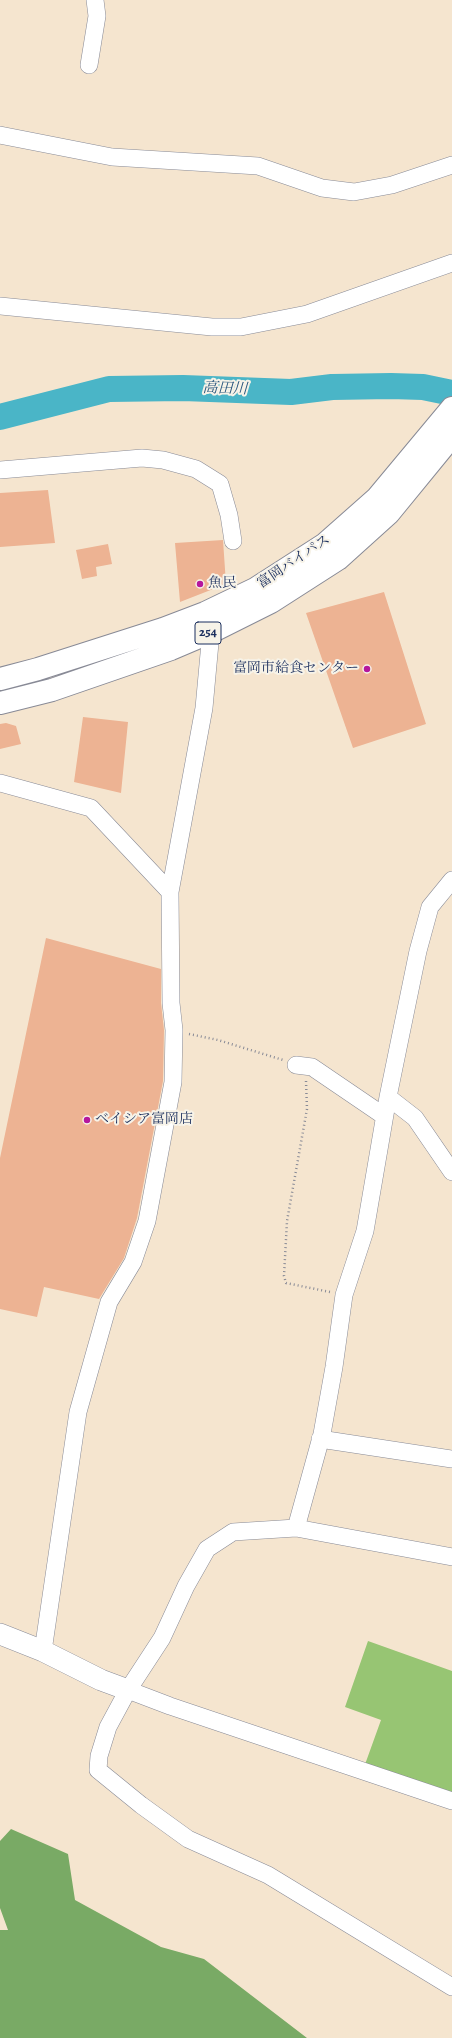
<!DOCTYPE html>
<meta charset="utf-8">
<style>
body{margin:0}
canvas{display:block;background:#f5e5cf}
</style>
<canvas width="452" height="2038"></canvas>
<script>
const g = document.querySelector('canvas').getContext('2d');
g.lineJoin = 'round';
function paint(path, color) { g.fillStyle = color; g.fill(path, 'evenodd'); }
const shape = rows => new Path2D(rows.map(r => 'M' + r).join(''));
function stroke(path, color, width, dash) { g.strokeStyle = color; g.lineWidth = width; g.lineCap = dash ? 'butt' : 'round'; g.setLineDash(dash || []); g.stroke(path); }
function write(font, color, halo, rows, align = 'center') {
  g.font = font + ' Alegreya,"Noto Serif JP",serif'; g.lineWidth = 4; g.setLineDash([]); g.textBaseline = 'middle'; g.strokeStyle = halo; g.fillStyle = color; for (const [text, x, y, turn = 0] of rows) {
    g.save(); g.translate(x, y); g.rotate((+turn || 0) * Math.PI / 180); g.textAlign = isNaN(turn) ? turn : align; if (halo) g.strokeText(text, 0, 0); g.fillText(text, 0, 0); g.restore();
  }
}
const green = shape([
 [368,1641,452,1671,452,1801,363,1770,381,1720,345,1707]
]);
const forest = shape([
 [11,1829,68,1854,75,1900,161,1947,204,1959,307,2038,0,2038,0,1930,8,1930,0,1908,0,1841]
]);
const river = shape([
 [0,417,109,389,183,388,291,392,332,387,391,386,423,387,452,393]
]);
const building = shape([
 [48,490,55,543,0,547,0,493],
 [223,540,226,584,180,602,175,543],
 [108,544,112,564,96,567,97,576,82,579,76,550],
 [384,592,426,724,353,748,306,613],
 [83,717,128,722,121,793,74,782],
 [6,723,16,726,21,744,0,749,0,724],
 [46,938,161,969,161,1003,164,1030,163,1081,137,1218,124,1258,99,1299,44,1287,37,1317,0,1309,0,1158]
]);
const path = shape([
 [189,1034,218,1040,283,1060],
 [306,1081,307,1109,287,1221,284,1276,286,1283,330,1292]
]);
const minor = shape([
 [89,65,97,16,95,0],
 [0,135,112,157,258,166,322,188,354,192,392,185,452,165],
 [0,306,212,327,241,327,307,314,452,263],
 [0,470,142,458,163,460,196,469,220,484,229,515,233,541],
 [0,783,91,808,170,892],
 [296,1065,312,1067,384,1116],
 [388,1097,415,1118,452,1172],
 [320,1439,452,1459],
 [296,1528,322,1434,334,1367,344,1295,365,1231,388,1097,418,951,430,907,452,880],
 [452,1557,296,1528,233,1532,207,1549,186,1586,162,1638,128,1690,108,1727,99,1756,98,1770,141,1805,188,1839,268,1875,452,1987],
 [43,1651,78,1412,109,1302,133,1262,147,1221,173,1082,174,1030,171,1003,170,892,204,708,211,632],
 [128,1690,170,1706,452,1801]
]);
const tertiary = shape([
 [0,1634,43,1651,101,1680,128,1690]
]);
const trunk = shape([
 [0,679,38,669,163,629,205,613,255,589,325,544,377,498,452,408],
 [0,703,52,690,171,649,211,632,271,602,338,559,389,513,452,436]
]);
const markers = [
 [200,584,4,"#b5179e"],
 [367,669,4,"#b5179e"],
 [87,1120,4,"#b5179e"]
];
const shields = [
 [208,633,26]
];
const shieldNames = [
 ["254",208,633]
];
const streetNames = [
 ["富岡バイパス",294,562,-34]
];
const poiNames = [
 ["魚民",208,584],
 ["富岡市給食センター",359,669,"right"],
 ["ベイシア富岡店",95,1120]
];
const waterNames = [
 ["高田川",225,389,2]
];
paint(green, '#97c573');
paint(forest, '#79aa65');
stroke(river, '#4ab5c7', 26);
paint(building, '#edb393');
stroke(minor, '#888a96', 18);
stroke(tertiary, '#888a96', 22);
stroke(trunk, '#888a96', 24);
stroke(path, '#888a96', 2.5, [1, 3]);
stroke(minor, '#fff', 17);
stroke(tertiary, '#fff', 21);
stroke(trunk, '#fff', 22);
for (const [x, y, r, color] of markers) { const dot = new Path2D(); dot.arc(x, y, r, 0, 2 * Math.PI); g.fillStyle = color; g.fill(dot); stroke(dot, '#f7f3e8', 1.5); }
for (const [x, y, w] of shields) { const box = new Path2D(); box.roundRect(x - w / 2, y - 11, w, 22, 3); g.fillStyle = '#f7f3e8'; g.fill(box); stroke(box, '#1b2f5e', 1); }
write('bold 13px', '#1b2f5e', null, shieldNames);
write('14px', '#1b2f5e', '#f7f3e8', streetNames);
write('14px', '#1b2f5e', '#f7f3e8', poiNames, 'left');
write('italic 15px', '#29577e', '#f7f3e8', waterNames);
</script>
